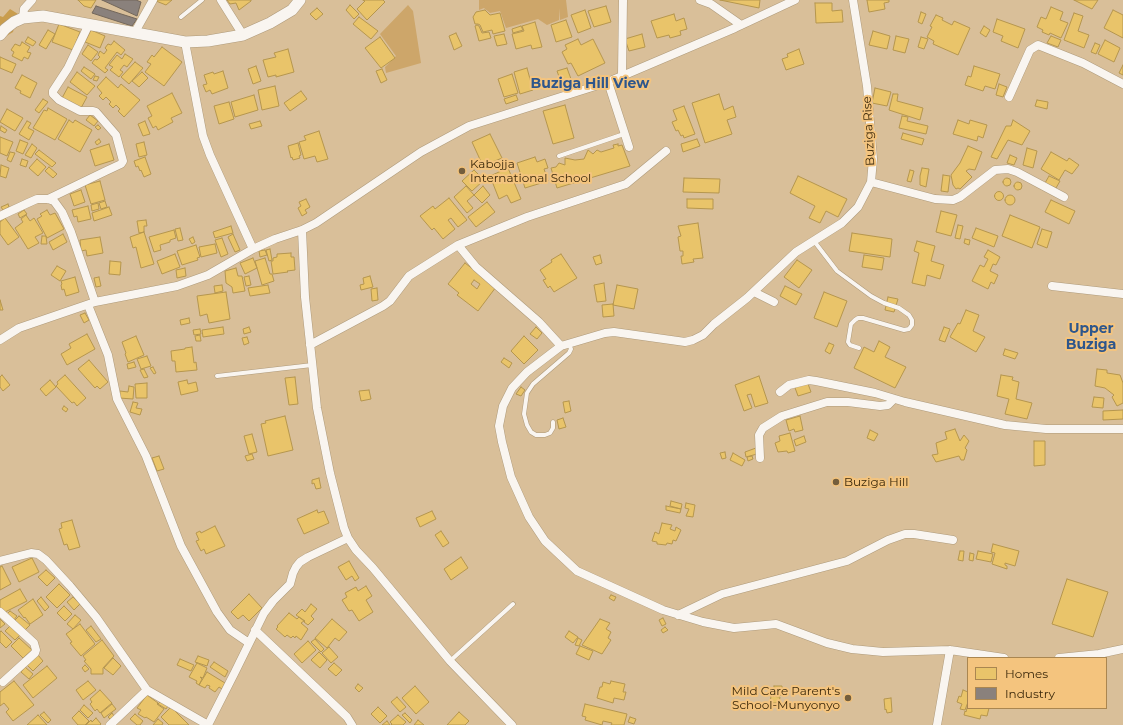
<!DOCTYPE html>
<style>
body{margin:0}
#map{position:relative;width:1123px;height:725px;overflow:hidden;background:#d9bf99;font-family:Montserrat,sans-serif}
canvas{display:block}
.legend{position:absolute;left:967px;top:657px;width:140px;height:52px;box-sizing:border-box;background:#f4c47e;border:1px solid #aa8650;margin:0;padding:5px 7px;list-style:none;font-size:12px;color:#3c290b}
.legend li{display:flex;align-items:center;gap:8px;height:20px}
.legend b{width:20px;border:1px solid #aa8650}
</style>
<div id="map">
<canvas width="1123" height="725"></canvas>
<ul class="legend">
<li><b style="height:11px;background:#e9c46a"></b>Homes</li>
<li><b style="height:11px;background:#8a817c"></b>Industry</li>
</ul>
</div>
<script>
const g = document.querySelector('canvas').getContext('2d');
g.lineJoin = 'round';
function paint(path, color) { g.fillStyle = color; g.fill(path, 'evenodd'); }
const shape = rows => new Path2D(rows.map(r => 'M' + r).join(''));
function stroke(path, color, width, dash) { g.strokeStyle = color; g.lineWidth = width; g.lineCap = dash ? 'butt' : 'round'; g.setLineDash(dash || []); g.stroke(path); }
function write(font, color, halo, rows, align = 'center') {
  g.font = font + ' Montserrat,sans-serif'; g.lineWidth = 4; g.setLineDash([]); g.textBaseline = 'middle'; g.strokeStyle = halo; g.fillStyle = color; for (const [text, x, y, turn = 0] of rows) {
    g.save(); g.translate(x, y); g.rotate((+turn || 0) * Math.PI / 180); g.textAlign = isNaN(turn) ? turn : align; if (halo) g.strokeText(text, 0, 0); g.fillText(text, 0, 0); g.restore();
  }
}
const green = shape([
 [479,0,566,0,568,17,560,20,559,8,559,20,547,25,538,19,506,28,500,11,490,13,484,8,479,10],
 [408,5,413,11,421,63,386,73,385,67,396,56,380,34]
]);
const forest = shape([
 [10,9,18,14,13,32,3,38,0,37,0,16,3,17]
]);
const homes = shape([
 [78,0,96,0,91,8,84,6,78,0],
 [156,0,172,0,166,5,156,1,156,0],
 [227,0,251,0,251,1,239,10,236,3,230,4,227,0],
 [363,0,383,0,385,2,367,20,357,9,365,1,363,0],
 [720,0,760,0,759,8,720,0],
 [867,0,889,0,889,2,884,3,885,9,869,12,867,0],
 [1074,0,1098,0,1092,9,1074,0],
 [815,3,832,3,832,11,842,10,843,22,816,23,815,3],
 [350,5,359,14,354,19,346,10,350,5],
 [606,6,611,22,594,27,588,11,606,6],
 [1051,7,1063,12,1060,20,1068,23,1061,38,1050,33,1049,35,1042,32,1043,30,1037,27,1041,17,1046,19,1051,7],
 [317,8,323,14,316,20,310,14,317,8],
 [485,10,490,15,500,13,505,31,493,34,492,30,483,32,480,25,478,24,475,24,473,17,476,12,485,10],
 [585,10,591,28,578,33,571,15,585,10],
 [1113,10,1123,15,1123,38,1104,28,1113,10],
 [921,12,926,14,922,24,918,22,921,12],
 [1074,13,1083,16,1078,31,1089,35,1084,48,1064,40,1074,13],
 [674,14,676,21,684,18,687,29,680,31,681,35,670,38,669,35,657,38,651,21,674,14],
 [936,15,943,18,942,20,952,25,954,21,970,28,958,55,933,44,934,41,927,37,932,27,930,26,936,15],
 [359,17,378,31,371,39,353,24,359,17],
 [997,19,1025,29,1018,48,1001,41,1003,36,993,32,997,19],
 [566,20,572,37,556,42,551,25,566,20],
 [535,22,542,47,532,49,531,45,516,49,512,34,524,31,522,26,535,22],
 [59,24,80,32,73,50,52,42,59,24],
 [477,25,479,26,482,33,489,32,491,38,479,41,475,26,477,25],
 [521,26,523,30,513,33,512,29,521,26],
 [984,26,990,30,986,37,980,33,984,26],
 [48,30,55,34,46,49,39,45,48,30],
 [91,30,105,36,100,48,85,42,91,30],
 [873,31,890,36,887,49,869,45,873,31],
 [456,33,462,46,454,50,449,36,456,33],
 [504,34,507,44,497,46,494,36,504,34],
 [642,34,645,47,629,51,625,39,642,34],
 [896,36,909,39,905,53,893,50,896,36],
 [1051,36,1061,40,1058,47,1047,43,1051,36],
 [28,37,36,42,33,46,25,42,28,37],
 [380,37,395,58,381,68,365,48,380,37],
 [921,37,928,39,924,49,918,47,921,37],
 [578,39,581,45,593,39,605,63,578,76,571,63,568,64,562,52,567,49,565,45,578,39],
 [1105,40,1120,48,1114,62,1098,54,1105,40],
 [114,41,125,50,121,55,117,52,105,68,108,70,105,73,92,63,95,59,97,60,100,57,98,55,100,51,104,54,107,50,105,48,108,44,111,45,114,41],
 [22,42,30,47,27,52,31,53,28,59,24,57,22,61,12,56,14,52,11,50,15,44,20,46,22,42],
 [1095,43,1100,45,1096,54,1091,52,1095,43],
 [88,45,98,52,91,61,82,54,88,45],
 [162,47,182,62,164,86,145,72,151,64,147,62,152,55,154,57,162,47],
 [288,49,294,72,276,77,276,75,268,77,263,60,276,57,274,53,288,49],
 [799,49,804,64,786,70,782,59,788,57,787,54,799,49],
 [125,54,133,59,127,67,124,65,120,70,123,72,119,77,110,70,113,67,109,65,117,55,122,59,125,54],
 [0,57,16,64,12,73,0,68,0,57],
 [135,62,143,68,129,84,121,77,135,62],
 [1123,65,1123,75,1119,73,1123,65],
 [256,66,261,81,253,84,248,69,256,66],
 [974,66,1000,74,995,89,985,86,983,91,965,85,968,76,971,77,974,66],
 [84,67,95,74,91,79,81,71,84,67],
 [527,68,533,90,520,94,514,72,527,68],
 [567,68,571,79,561,82,557,71,567,68],
 [382,69,387,80,381,83,376,71,382,69],
 [223,71,228,88,212,94,210,90,206,92,203,85,207,84,204,75,213,72,214,74,223,71],
 [77,72,95,86,87,95,70,82,77,72],
 [142,72,148,78,139,87,132,81,142,72],
 [512,74,518,93,504,97,498,79,512,74],
 [22,75,37,83,30,98,20,93,21,91,15,88,22,75],
 [95,76,99,77,97,81,93,80,95,76],
 [106,77,118,88,121,84,140,100,124,117,118,111,120,109,116,105,113,108,109,104,111,102,106,97,103,100,99,96,102,93,97,87,106,77],
 [999,84,1007,87,1003,97,996,95,999,84],
 [275,86,279,106,262,110,258,90,275,86],
 [68,87,87,97,81,108,62,98,68,87],
 [875,88,891,92,887,106,872,103,875,88],
 [301,91,307,99,290,111,284,103,301,91],
 [172,93,182,113,171,118,173,122,158,130,156,126,153,128,148,118,152,116,147,106,172,93],
 [719,94,724,110,733,106,736,117,727,120,732,134,705,143,692,103,719,94],
 [893,94,898,94,897,101,923,108,920,120,889,110,893,94],
 [254,95,258,110,235,117,231,102,254,95],
 [516,95,518,100,506,104,504,99,516,95],
 [43,99,48,102,39,113,35,110,43,99],
 [1037,100,1048,102,1047,109,1035,106,1037,100],
 [229,102,234,119,219,124,214,106,229,102],
 [565,105,574,138,553,144,543,111,565,105],
 [684,106,695,134,684,138,683,135,681,136,678,130,676,131,672,122,677,120,673,110,684,106],
 [48,108,67,119,55,140,33,128,44,110,47,111,48,108],
 [7,109,23,118,15,131,0,122,7,109],
 [90,115,98,121,94,126,86,120,90,115],
 [902,116,908,117,907,121,928,126,926,134,899,128,902,116],
 [69,120,73,123,75,120,92,130,80,152,58,139,69,120],
 [958,120,969,124,970,120,987,125,983,138,978,136,977,141,953,134,958,120],
 [1013,120,1030,131,1022,145,1008,140,997,159,991,157,1006,126,1011,126,1013,120],
 [27,121,31,123,28,128,34,131,29,140,19,134,27,121],
 [145,121,150,134,143,136,138,124,145,121],
 [260,121,262,126,251,129,249,124,260,121],
 [98,125,101,128,98,130,95,127,98,125],
 [1,126,7,130,5,133,0,130,1,126],
 [319,131,328,159,317,162,315,156,304,159,299,142,306,140,304,136,319,131],
 [903,133,924,139,922,145,901,139,903,133],
 [490,134,502,158,483,166,472,142,490,134],
 [0,137,13,142,7,156,0,153,0,137],
 [99,139,101,142,97,145,95,142,99,139],
 [697,139,700,146,683,152,681,144,697,139],
 [20,140,28,143,23,154,16,151,20,140],
 [144,142,147,155,139,157,136,144,144,142],
 [298,143,301,155,299,156,300,158,293,160,292,157,291,158,288,146,298,143],
 [32,144,37,148,31,158,25,155,32,144],
 [109,144,114,160,95,166,90,150,109,144],
 [618,144,618,146,622,145,630,166,557,188,551,168,556,167,559,163,565,165,565,158,575,160,584,159,588,150,593,154,597,150,601,152,614,148,613,145,618,144],
 [968,146,982,152,975,170,969,169,966,171,972,177,960,189,958,188,956,189,953,185,951,175,960,163,968,146],
 [1027,148,1037,151,1033,168,1023,165,1027,148],
 [39,150,56,163,52,167,35,154,39,150],
 [10,152,15,153,11,162,7,160,10,152],
 [1051,152,1067,161,1069,158,1079,165,1072,174,1065,170,1059,180,1041,169,1051,152],
 [1010,155,1017,158,1014,165,1007,163,1010,155],
 [145,157,151,174,144,177,141,170,140,171,138,166,136,167,134,161,145,157],
 [535,157,537,162,545,159,548,168,544,169,548,181,525,188,517,163,535,157],
 [22,159,28,161,26,167,20,165,22,159],
 [37,159,46,167,38,176,29,168,37,159],
 [1,165,9,168,6,178,0,176,1,165],
 [49,167,57,174,53,178,45,171,49,167],
 [508,168,521,199,511,203,507,195,499,199,490,176,508,168],
 [922,168,929,169,926,187,920,185,920,176,922,168],
 [474,170,484,180,472,191,462,181,474,170],
 [910,170,914,171,911,182,907,181,910,170],
 [943,175,950,176,948,192,941,191,943,175],
 [798,176,847,199,838,217,826,211,820,223,809,218,815,206,790,193,798,176],
 [1049,176,1060,181,1056,188,1045,183,1049,176],
 [684,178,720,179,719,193,683,192,684,178],
 '1003 182a4 4 0 1 1 8 0a4 4 0 1 1-8 0Z',
 [100,181,105,200,91,204,85,185,100,181],
 '1014 186a4 4 0 1 1 8 0a4 4 0 1 1-8 0Z',
 [466,186,474,195,467,201,473,208,467,213,454,197,466,186],
 [483,186,490,195,482,203,474,195,483,186],
 [81,190,85,202,74,206,70,194,81,190],
 '994.5 196a4.5 4.5 0 1 1 9 0a4.5 4.5 0 1 1-9 0Z',
 '1005 200a5 5 0 1 1 10 0a5 5 0 1 1-10 0Z',
 [449,198,467,220,458,227,451,218,448,220,455,229,443,239,434,228,432,230,420,216,433,206,435,209,449,198],
 [306,199,310,207,305,210,307,213,302,216,298,208,301,206,299,202,306,199],
 [687,199,713,199,713,209,687,208,687,199],
 [1051,200,1075,211,1069,224,1045,212,1051,200],
 [105,201,107,207,101,209,99,203,105,201],
 [487,202,495,212,476,227,468,217,487,202],
 [98,203,99,209,92,211,91,205,98,203],
 [8,204,9,207,3,210,1,207,8,204],
 [88,206,91,219,78,222,77,216,74,217,72,210,88,206],
 [109,207,112,215,94,221,92,213,109,207],
 [24,210,27,214,20,218,18,214,24,210],
 [47,210,50,215,55,213,64,229,47,238,37,219,42,216,40,214,47,210],
 [941,211,957,215,951,236,936,232,941,211],
 [26,215,30,221,34,218,43,233,35,237,39,243,28,249,15,228,23,222,21,219,26,215],
 [1010,215,1040,227,1032,248,1002,236,1010,215],
 [5,218,19,237,8,245,0,234,0,222,5,218],
 [146,220,147,226,144,226,144,232,139,233,137,221,146,220],
 [698,223,703,258,693,259,694,262,682,264,681,256,683,256,683,251,680,251,678,237,681,236,678,226,698,223],
 [958,225,963,226,960,239,955,238,958,225],
 [231,226,233,233,215,238,213,232,231,226],
 [180,228,183,240,178,241,175,229,180,228],
 [976,228,998,236,994,247,972,238,976,228],
 [1042,229,1052,232,1047,248,1037,244,1042,229],
 [174,230,176,238,170,240,170,242,160,245,161,250,154,252,149,237,174,230],
 [144,232,154,264,141,268,136,247,133,248,130,237,144,232],
 [852,233,892,239,890,257,849,251,852,233],
 [63,234,67,242,53,250,49,242,63,234],
 [233,234,240,250,235,252,228,237,233,234],
 [42,236,46,236,47,244,41,244,42,236],
 [100,237,103,253,87,256,86,250,81,251,80,240,100,237],
 [193,237,195,242,192,244,189,239,193,237],
 [222,238,228,254,221,257,215,240,222,238],
 [965,239,970,240,969,245,964,243,965,239],
 [917,241,935,246,931,261,944,265,940,279,927,275,925,286,912,283,919,253,914,251,917,241],
 [215,244,217,253,201,257,199,247,215,244],
 [196,245,200,257,197,258,198,260,182,265,177,251,196,245],
 [270,249,272,260,269,261,266,250,270,249],
 [265,250,267,255,260,257,259,251,265,250],
 [988,250,1000,257,996,265,993,264,990,271,998,275,994,284,991,282,988,289,972,281,980,265,984,267,988,259,984,257,988,250],
 [291,253,291,257,294,257,295,270,287,271,288,272,273,274,271,261,273,261,273,258,277,257,277,254,291,253],
 [175,254,180,267,162,274,157,261,175,254],
 [561,254,577,278,554,292,550,286,548,288,543,280,546,279,540,270,552,262,551,260,561,254],
 [600,255,602,263,596,265,593,257,600,255],
 [864,255,884,258,882,270,862,267,864,255],
 [253,258,257,268,245,274,240,263,253,258],
 [265,258,270,274,272,274,274,281,262,285,255,261,265,258],
 [797,260,812,270,799,288,784,277,797,260],
 [110,261,121,262,120,275,109,274,110,261],
 [465,263,496,287,478,311,457,295,459,293,448,284,465,263],
 [474,280,480,284,477,289,471,284,474,280],
 [57,266,66,271,60,281,51,275,57,266],
 [185,268,186,276,177,278,176,270,185,268],
 [236,268,238,276,242,276,245,291,233,293,232,287,226,283,225,271,236,268],
 [249,276,251,285,246,286,244,277,249,276],
 [370,276,373,287,361,290,360,285,364,284,363,278,370,276],
 [75,277,79,292,66,296,64,289,62,290,61,285,62,284,61,281,75,277],
 [99,277,101,286,96,287,94,278,99,277],
 [604,283,606,301,597,302,594,285,604,283],
 [222,285,223,291,215,293,214,286,222,285],
 [268,285,270,293,250,296,248,288,268,285],
 [617,285,638,289,634,309,613,305,617,285],
 [785,286,802,294,796,305,780,296,785,286],
 [377,288,378,300,372,301,371,289,377,288],
 [226,292,230,319,209,323,207,314,200,316,197,296,226,292],
 [824,292,847,301,837,327,814,318,824,292],
 [888,297,898,299,894,312,885,310,888,297],
 [0,300,3,310,0,310,0,300],
 [613,304,614,316,603,317,602,305,613,304],
 [966,310,979,315,973,331,985,337,976,352,950,337,958,323,960,324,966,310],
 [85,313,89,320,84,323,80,315,85,313],
 [189,318,190,323,181,325,180,320,189,318],
 [223,327,224,334,203,337,202,330,223,327],
 [249,327,251,332,244,334,243,329,249,327],
 [536,327,542,333,537,339,530,334,536,327],
 [944,327,950,329,945,342,939,340,944,327],
 [200,329,201,334,194,335,193,330,200,329],
 [87,334,95,349,67,365,61,354,71,348,69,344,87,334],
 [200,335,201,341,196,341,195,336,200,335],
 [136,336,144,355,128,362,125,354,126,353,122,342,136,336],
 [524,336,538,350,524,364,511,351,524,336],
 [247,337,249,343,244,345,242,338,247,337],
 [879,341,890,347,885,357,906,367,895,388,854,368,864,347,874,352,879,341],
 [829,343,834,345,830,354,825,351,829,343],
 [192,347,194,363,196,362,197,370,176,372,175,361,172,361,171,351,185,349,185,348,192,347],
 [1005,349,1018,353,1015,359,1003,355,1005,349],
 [147,356,151,366,141,369,137,359,147,356],
 [504,358,512,363,509,368,501,362,504,358],
 [89,360,108,382,100,389,97,386,95,388,78,369,89,360],
 [134,362,136,367,128,369,127,364,134,362],
 [153,367,156,373,154,374,150,368,153,367],
 [144,369,148,377,144,378,140,370,144,369],
 [1097,369,1107,370,1107,373,1120,375,1123,383,1123,403,1117,406,1112,397,1114,395,1105,388,1095,386,1097,369],
 [2,375,10,385,3,391,0,387,0,377,2,375],
 [65,375,86,398,77,406,74,402,72,403,56,386,58,384,57,382,65,375],
 [1001,375,1013,377,1012,380,1019,382,1016,399,1032,403,1027,419,1005,414,1009,399,997,396,1001,375],
 [759,376,768,403,755,407,751,394,747,395,752,408,744,411,735,385,759,376],
 [295,377,298,404,289,405,285,378,295,377],
 [50,380,56,387,46,396,40,389,50,380],
 [187,380,188,384,196,382,198,391,181,395,178,382,187,380],
 [807,381,811,392,798,396,794,385,807,381],
 [147,383,147,398,136,398,135,384,147,383],
 [129,386,134,387,133,399,119,398,120,391,128,392,129,386],
 [521,387,525,390,521,396,516,394,521,387],
 [369,390,371,399,361,401,359,391,369,390],
 [1094,397,1104,398,1103,408,1092,407,1094,397],
 [569,401,571,411,565,413,563,402,569,401],
 [133,402,138,403,136,408,142,409,140,415,130,412,133,402],
 [64,406,68,409,66,412,62,409,64,406],
 [1123,410,1123,419,1103,420,1103,411,1123,410],
 [285,416,293,450,268,456,261,424,266,423,265,421,285,416],
 [800,416,803,430,795,432,794,429,789,431,786,420,800,416],
 [563,418,566,427,559,429,557,420,563,418],
 [955,429,960,441,964,435,969,441,965,448,967,450,964,460,961,460,959,456,936,462,932,455,938,454,936,443,947,439,945,432,955,429],
 [870,430,878,434,874,441,867,438,870,430],
 [790,433,795,451,788,453,787,451,778,452,775,443,780,441,779,436,790,433],
 [252,434,257,452,249,454,244,436,252,434],
 [804,436,806,442,796,446,794,440,804,436],
 [1034,441,1045,441,1045,465,1034,466,1034,441],
 [756,448,757,454,746,457,745,452,756,448],
 [725,452,726,458,722,459,720,453,725,452],
 [733,453,745,460,742,466,730,460,733,453],
 [252,454,254,459,247,461,245,456,252,454],
 [159,456,164,469,157,471,152,458,159,456],
 [752,456,753,459,748,461,747,457,752,456],
 [319,478,321,488,316,489,314,483,312,484,312,480,319,478],
 [671,501,682,504,681,509,670,506,671,501],
 [686,503,695,505,693,517,686,516,689,509,685,508,686,503],
 [666,506,681,509,680,513,666,510,666,506],
 [317,510,318,513,324,511,329,523,304,534,297,519,317,510],
 [432,511,436,519,420,527,416,518,432,511],
 [72,520,80,547,69,550,67,544,64,545,59,529,62,528,61,523,72,520],
 [662,523,672,525,670,529,675,531,676,527,681,530,676,541,673,540,672,544,667,543,666,545,657,544,657,542,652,541,655,532,659,534,662,523],
 [215,526,225,546,206,554,204,549,201,551,196,541,199,540,196,533,200,531,201,533,215,526],
 [441,531,449,543,443,547,435,535,441,531],
 [993,544,1019,551,1015,566,1005,563,1005,565,1007,566,1007,569,992,564,995,553,991,552,993,544],
 [960,551,964,551,963,561,958,560,960,551],
 [978,551,993,554,991,562,976,559,978,551],
 [970,553,974,554,973,561,969,560,970,553],
 [461,557,468,568,451,580,444,569,461,557],
 [32,558,39,572,19,582,12,567,32,558],
 [349,561,359,578,355,581,352,576,346,580,338,567,349,561],
 [2,566,11,584,0,590,0,567,2,566],
 [46,570,55,578,47,586,38,577,46,570],
 [1067,579,1108,592,1093,637,1052,624,1067,579],
 [59,584,70,595,57,608,46,597,59,584],
 [366,586,372,596,366,600,373,612,359,621,352,610,349,611,342,600,347,597,345,593,356,587,358,591,366,586],
 [20,589,27,601,3,613,0,608,0,600,20,589],
 [249,594,262,608,249,621,243,615,238,619,231,612,249,594],
 [611,595,616,597,614,601,609,598,611,595],
 [41,597,49,607,45,611,37,601,41,597],
 [73,597,80,604,74,610,67,602,73,597],
 [33,599,43,615,30,624,25,617,24,618,18,610,33,599],
 [311,604,317,609,311,616,314,619,308,625,304,622,305,621,296,615,302,609,305,612,311,604],
 [64,606,72,614,65,621,57,613,64,606],
 [10,611,17,616,13,621,6,615,10,611],
 [289,613,297,619,299,617,304,621,301,623,308,629,301,640,296,636,295,638,293,636,291,638,287,635,285,637,276,629,278,627,277,626,289,613],
 [75,615,81,620,73,629,67,624,75,615],
 [19,616,30,625,25,630,15,620,19,616],
 [663,618,666,624,662,626,659,620,663,618],
 [0,619,5,624,0,628,0,619],
 [332,619,347,632,339,641,335,638,327,648,315,638,332,619],
 [600,619,610,623,606,629,611,632,608,638,611,640,602,654,582,645,600,619],
 [80,624,95,644,81,656,70,643,72,642,66,634,80,624],
 [11,625,21,634,15,640,5,631,11,625],
 [91,626,101,639,96,642,86,630,91,626],
 [665,627,668,630,663,633,661,630,665,627],
 [1,631,12,642,6,648,0,642,0,632,1,631],
 [569,631,578,637,573,643,565,637,569,631],
 [19,638,32,650,23,658,11,646,19,638],
 [578,638,582,640,579,646,575,645,578,638],
 [315,639,324,649,321,652,311,642,315,639],
 [102,640,114,656,103,668,103,674,91,674,91,669,84,661,86,660,83,656,102,640],
 [308,641,316,650,302,663,294,654,308,641],
 [580,646,593,651,589,660,576,654,580,646],
 [329,647,338,657,331,663,322,653,329,647],
 [319,652,327,660,320,668,311,660,319,652],
 [38,655,43,661,33,671,27,665,38,655],
 [198,656,209,660,207,666,195,662,198,656],
 [113,658,121,666,113,675,104,668,113,658],
 [180,659,194,665,191,671,177,665,180,659],
 [214,662,228,671,225,677,210,667,214,662],
 [197,663,207,668,203,678,200,677,202,679,199,685,196,683,197,681,189,677,197,663],
 [334,663,342,670,336,676,328,669,334,663],
 [85,665,89,669,85,672,82,668,85,665],
 [47,666,57,678,33,698,23,685,47,666],
 [25,667,33,674,29,679,21,672,25,667],
 [207,672,225,683,222,689,219,687,215,692,209,688,210,686,207,685,205,688,199,685,207,672],
 [14,681,34,705,13,721,6,712,9,709,4,703,0,706,0,692,14,681],
 [88,681,96,690,83,700,76,690,88,681],
 [611,681,625,684,623,692,626,692,624,700,614,698,613,703,597,698,600,687,602,687,603,682,610,684,611,681],
 [358,684,363,688,359,692,355,688,358,684],
 [415,686,429,702,416,714,402,698,415,686],
 [774,686,782,686,782,695,774,695,774,693,772,693,772,688,774,689,774,686],
 [100,690,112,703,100,713,97,709,95,711,90,704,92,702,90,699,100,690],
 [963,690,968,692,968,702,965,710,960,709,962,704,957,702,959,696,961,697,963,690],
 [147,695,158,703,157,704,164,709,154,722,146,717,145,718,138,714,141,710,137,708,147,695],
 [771,696,780,697,779,703,770,703,771,696],
 [397,697,406,707,400,712,391,702,397,697],
 [891,698,892,712,887,713,886,709,885,710,884,699,891,698],
 [161,701,168,706,166,709,158,704,161,701],
 [112,704,116,709,104,718,101,713,112,704],
 [585,704,627,714,624,725,611,725,612,723,603,721,602,725,585,720,586,717,582,716,585,704],
 [968,704,968,708,989,708,987,716,981,715,980,719,964,715,965,711,966,712,968,704],
 [84,705,93,713,88,718,80,710,84,705],
 [171,707,189,725,169,725,161,717,171,707],
 [378,707,387,716,380,723,371,714,378,707],
 [79,711,89,721,85,725,78,725,72,718,79,711],
 [44,712,51,720,48,723,40,715,44,712],
 [459,712,469,721,465,725,447,725,459,712],
 [112,713,114,716,111,720,108,717,112,713],
 [405,713,412,720,410,723,402,715,405,713],
 [135,714,143,721,140,725,137,725,130,719,135,714],
 [38,715,47,725,27,725,38,715],
 [398,715,406,722,403,725,391,725,392,724,390,722,398,715],
 [630,717,636,719,634,724,628,722,630,717],
 [96,718,101,724,100,725,86,725,91,720,92,722,96,718],
 [158,719,163,723,162,725,153,725,158,719],
 [418,720,424,725,414,725,418,720],
 [387,721,390,725,382,725,387,721]
]);
const industry = shape([
 [102,0,136,0,141,2,137,16,102,0],
 [96,6,137,19,132,26,92,13,96,6]
]);
const lane = shape([
 [181,17,202,0],
 [559,156,624,134],
 [814,241,837,271,871,296,884,303,899,308,909,315,912,320,912,325,909,329,904,330,863,318,858,318,855,320,851,324,848,342,850,345,859,348],
 [217,376,312,365],
 [553,422,553,428,550,433,545,435,536,435,531,432,527,425,524,414,527,393,533,384,569,353,571,349,569,344],
 [450,661,513,604]
]);
const street = shape([
 [221,0,243,35],
 [700,0,711,4,741,25],
 [853,0,867,86,873,159,871,182,858,207,842,223,796,252,747,298,714,324,703,335,693,340,685,342,614,332,605,333,561,346,527,372,512,388,503,406,499,426,502,442,511,477,529,517,545,541,577,571,663,610,703,622,734,628,776,624,827,643,852,649,883,652,950,650,1004,658],
 [23,18,24,9,32,0],
 [135,32,153,0],
 [185,42,203,136,210,155,253,249],
 [622,75,623,0],
 [608,82,629,147],
 [1009,97,1030,50,1038,45,1083,63,1123,84],
 [871,182,935,199,953,200,960,197,995,170,1008,169,1017,172,1064,197],
 [48,199,106,171,121,164,123,161,116,135,96,112,93,111,80,111,59,100,53,94,53,91,68,68,89,24],
 [0,216,28,203,37,199,48,199,54,201,62,212,71,232,95,302],
 [302,230,305,297,317,408,330,473,344,528,348,538,356,550,373,568,450,661,512,725],
 [458,245,476,267,539,322,561,346],
 [1052,286,1123,294],
 [754,292,774,302],
 [88,305,108,355,117,399,146,456,181,546,217,612,230,630,249,643],
 [0,340,19,328,95,302,177,286,208,275,253,249,275,239,302,230,316,223,421,152,469,126,608,82,735,28,795,0],
 [310,345,383,306,390,301,409,276,458,245,527,217,626,184,666,151],
 [780,392,789,385,809,380,816,381,875,393,905,402,1005,425,1046,429,1123,429],
 [760,458,759,435,763,428,782,416,827,402,848,402,880,406,888,405,894,399],
 [0,561,31,553,38,554,46,560,70,586,96,617,147,690,208,725,235,672,264,613,273,601,290,584,293,573,296,567,300,562,308,557,348,538],
 [0,612,34,643,36,650,35,653,3,682],
 [678,615,722,594,847,561,888,540,905,534,914,534,953,540],
 [255,630,347,717,352,725],
 [1059,658,1099,654,1123,649],
 [110,725,147,690],
 [937,725,950,650]
]);
const secondary = shape([
 [0,35,5,29,14,22,23,18,43,16,185,42,208,41,243,35,270,23,292,10,300,0]
]);
const markers = [
 [462,171,4,"#735e3d"],
 [836,482,4,"#735e3d"],
 [848,698,4,"#735e3d"]
];
const streetNames = [
 ["Buziga Rise",869,131,-93]
];
const poiNames = [
 ["Kabojja",470,164],
 ["International School",470,178],
 ["Buziga Hill",844,482],
 ["Mild Care Parent's",840,691,"right"],
 ["School-Munyonyo",840,705,"right"]
];
const quarterNames = [
 ["Buziga Hill View",590,84],
 ["Upper",1091,329],
 ["Buziga",1091,345]
];
paint(green, '#cda66a');
paint(forest, '#c99d4e');
paint(homes, '#e9c46a');
stroke(homes, '#b5964e', 1);
paint(industry, '#8a817c');
stroke(industry, '#73675a', 1);
stroke(lane, '#ae9a7b', 5);
stroke(street, '#ae9a7b', 9);
stroke(secondary, '#ae9a7b', 12);
stroke(lane, '#f9f5f0', 4);
stroke(street, '#f9f5f0', 8);
stroke(secondary, '#f9f5f0', 11);
for (const [x, y, r, color] of markers) { const dot = new Path2D(); dot.arc(x, y, r, 0, 2 * Math.PI); g.fillStyle = color; g.fill(dot); stroke(dot, '#f4c47e', 1.5); }
write('12px', '#3c290b', '#f4c47e', streetNames);
write('12px', '#3c290b', '#f4c47e', poiNames, 'left');
write('bold 14px', '#2e568c', '#f4c47e', quarterNames);
</script>
